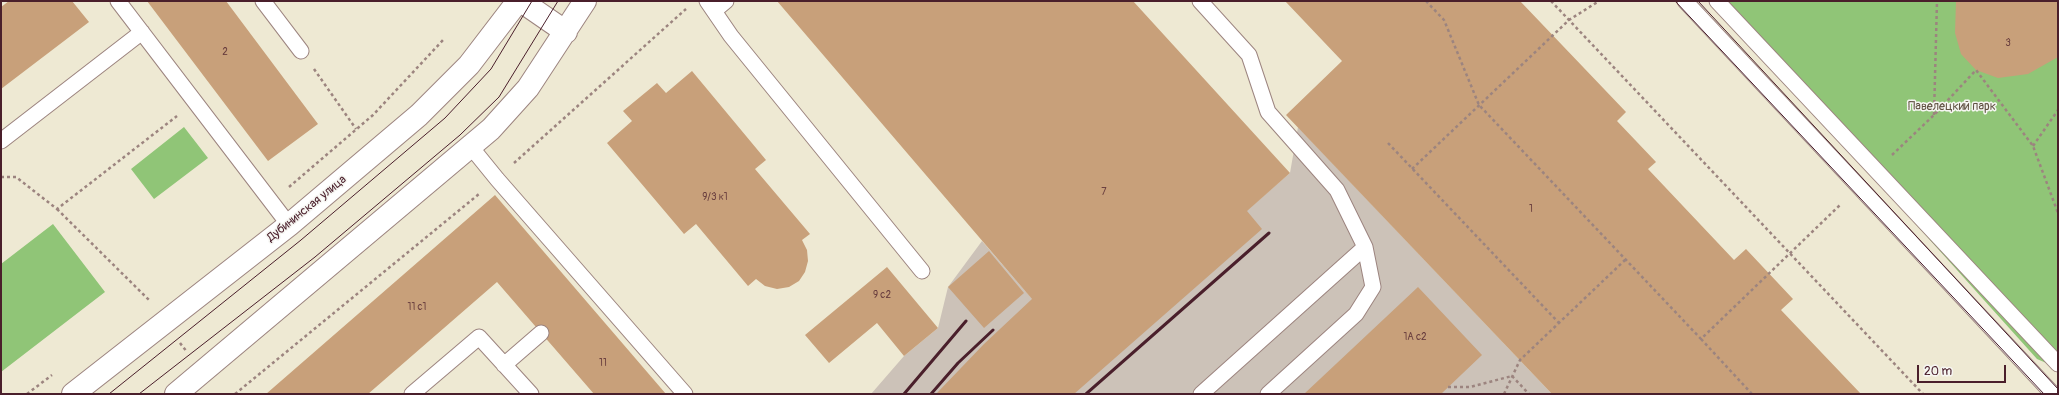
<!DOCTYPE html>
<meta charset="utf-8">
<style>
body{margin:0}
#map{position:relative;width:2059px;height:395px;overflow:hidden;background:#eee9d3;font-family:Pangolin,sans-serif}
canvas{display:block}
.frame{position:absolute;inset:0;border:2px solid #4a1f2b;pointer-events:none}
.scale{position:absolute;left:1917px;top:365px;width:89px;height:18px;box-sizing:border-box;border:2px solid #4a1f2b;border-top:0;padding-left:5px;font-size:12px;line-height:14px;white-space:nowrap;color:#4a1f2b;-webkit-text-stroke:3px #f6f6f2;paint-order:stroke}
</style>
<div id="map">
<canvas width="2059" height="395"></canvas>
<div class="frame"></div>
<div class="scale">20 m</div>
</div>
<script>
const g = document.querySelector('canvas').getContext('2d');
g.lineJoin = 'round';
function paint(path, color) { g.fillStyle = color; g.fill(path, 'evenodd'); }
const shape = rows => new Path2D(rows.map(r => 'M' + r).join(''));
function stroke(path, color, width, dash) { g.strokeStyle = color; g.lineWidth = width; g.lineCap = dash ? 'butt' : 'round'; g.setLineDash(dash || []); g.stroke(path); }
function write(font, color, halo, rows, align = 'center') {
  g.font = font + ' Pangolin,sans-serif'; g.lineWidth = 3; g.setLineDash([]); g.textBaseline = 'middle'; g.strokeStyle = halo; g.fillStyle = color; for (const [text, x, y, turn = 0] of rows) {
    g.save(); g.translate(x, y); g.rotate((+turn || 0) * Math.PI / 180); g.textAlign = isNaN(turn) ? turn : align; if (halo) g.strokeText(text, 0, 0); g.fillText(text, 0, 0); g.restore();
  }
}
const industrial = shape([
 [1298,127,1552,394,871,394,904,356,938,328,948,287,982,241,1080,354,1290,173]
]);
const green = shape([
 [1715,1,2058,1,2058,368,2037,359],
 [184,127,208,158,154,199,131,169],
 [53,224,105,292,1,372,1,264]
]);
const building = shape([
 [9,1,72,1,89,22,1,89,1,7],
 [147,1,226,1,318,124,268,161],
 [777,1,1133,1,1290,173,1247,211,1262,229,1074,394,936,394,984,344,1032,299],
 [1285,1,1520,1,1626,112,1617,121,1656,162,1648,169,1734,260,1746,249,1793,299,1781,310,1861,394,1552,394,1286,115,1342,61],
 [1956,1,2058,1,2058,57,2028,74,1998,78,1976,70,1961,54,1955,33],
 [692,71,766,160,755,169,810,234,802,240,807,250,808,261,805,272,799,281,789,287,777,289,765,286,756,279,748,286,696,224,684,234,607,143,632,121,623,111,657,83,666,93],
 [495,195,666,394,594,394,497,282,368,394,266,394],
 [989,251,1024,293,984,328,948,287],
 [887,267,938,328,904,356,877,323,829,363,805,335],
 [1418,287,1482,355,1441,394,1304,394]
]);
const path = shape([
 [1426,1,1444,20,1479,105,1701,339,1840,205],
 [1551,1,1923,394],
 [314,69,356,129],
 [1934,115,1937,1],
 [1388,143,1559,323],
 [2033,146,2058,110],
 [1892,155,1934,115,1976,70,2033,146,2058,213],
 [514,163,686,9],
 [1412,169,1569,20,1599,1],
 [1,177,16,177,57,209,177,116],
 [289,187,373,115,444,39],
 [57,209,149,300],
 [1701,339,1752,394],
 [180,343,187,352],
 [1512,376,1529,394],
 [1448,387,1470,387,1512,376],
 [27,394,52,375],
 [235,394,479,194],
 [1504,394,1520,360,1625,260]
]);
const service = shape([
 [118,1,289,225],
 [263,1,301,51],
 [707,1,731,36,922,271],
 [1200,1,1249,55,1268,112,1337,190,1365,247,1373,287,1356,314,1268,394],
 [1685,1,2053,394],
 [1717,1,2058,364],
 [714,11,726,1],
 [1,141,142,32],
 [471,147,497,179,685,394],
 [504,365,541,333],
 [412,394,479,337,531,394],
 [1201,394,1365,247]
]);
const secondary = shape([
 [521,1,566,32],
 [73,394,289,225,419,115,469,65,518,1],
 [176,394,491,129,528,88,585,1]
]);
const tram = shape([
 [1675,1,2044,394],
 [1698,1,2058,389],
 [109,394,301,240,445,118,491,69,532,1],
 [139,394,315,257,460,135,499,97,558,1]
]);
const rail = shape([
 [904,394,966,321],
 [931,394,958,363,993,330],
 [1086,394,1269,233]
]);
const numberNames = [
 ["3",2008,43],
 ["2",225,52],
 ["7",1104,192],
 ["9/3 к1",715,197],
 ["1",1531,209],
 ["9 c2",882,295],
 ["11 с1",417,307],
 ["1A c2",1415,337],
 ["11",603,363]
];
const parkNames = [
 ["Павелецкий парк",1952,107]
];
const streetNames = [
 ["Дубининская улица",307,209,-39]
];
paint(industrial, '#ccc2b8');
paint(green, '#90c577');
paint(building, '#c8a07a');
stroke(service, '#9c847f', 17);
stroke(secondary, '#9c847f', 24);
stroke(path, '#9c847f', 2.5, [3, 3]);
stroke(service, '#fff', 15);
stroke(secondary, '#fff', 22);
stroke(tram, '#4a1f2b', 1);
stroke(rail, '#4a1f2b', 3);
write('10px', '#6a3f3f', null, numberNames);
write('12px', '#5f5142', '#f6f6f2', parkNames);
write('12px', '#4a1f2b', '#f6f6f2', streetNames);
</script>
